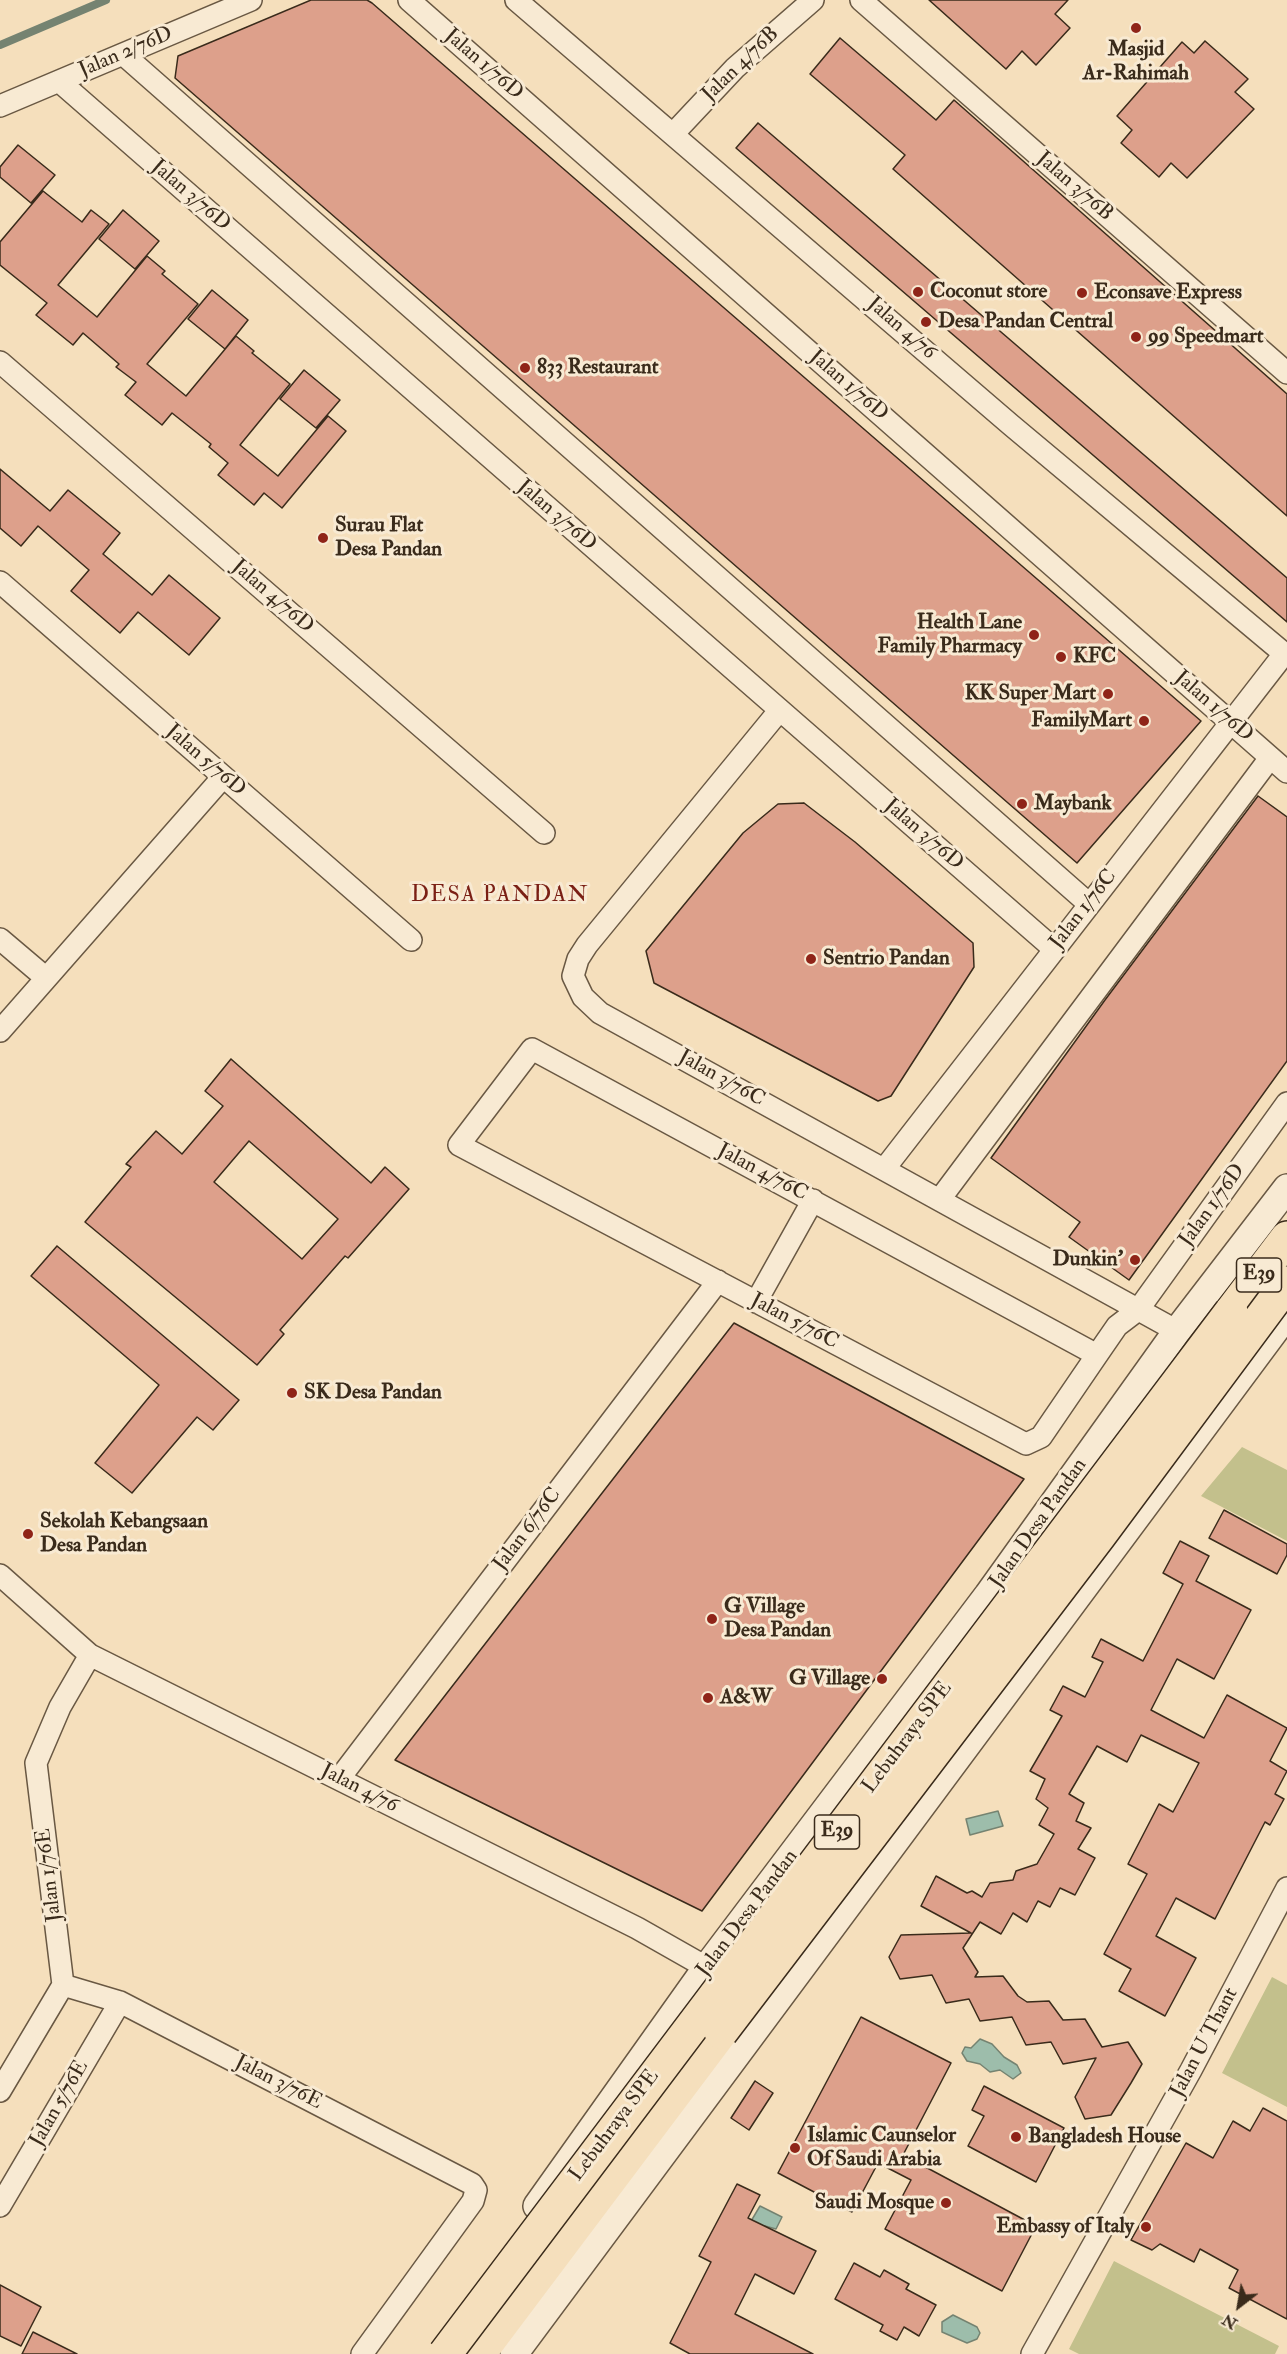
<!DOCTYPE html>
<style>
body{margin:0}
#map{position:relative;width:1287px;height:2354px;overflow:hidden;background:#f5dfbc;font-family:"IM FELL Double Pica",serif}
canvas{display:block}
.north{position:absolute;left:1209px;top:2276px;width:60px;height:60px;-webkit-text-stroke:4px #f8ead3;paint-order:stroke;rotate:211deg;font-size:16px;font-weight:700;line-height:24px;text-align:center;color:#3a2b1b}
.north::after{content:'';display:block;margin:auto;width:21px;height:27px;background:#3a2b1b;clip-path:polygon(50% 0,100% 100%,50% 72%,0 100%)}
</style>
<div id="map">
<canvas width="1287" height="2354"></canvas>
<div class="north">N</div>
</div>
<script>
const g = document.querySelector('canvas').getContext('2d');
g.lineJoin = 'round';
function paint(path, color) { g.fillStyle = color; g.fill(path, 'evenodd'); }
const shape = rows => new Path2D(rows.map(r => 'M' + r).join(''));
function stroke(path, color, width, dash) { g.strokeStyle = color; g.lineWidth = width; g.lineCap = dash ? 'butt' : 'round'; g.setLineDash(dash || []); g.stroke(path); }
function write(font, color, halo, rows, align = 'center') {
  g.font = font + ' "IM FELL Double Pica",serif'; g.lineWidth = 6; g.setLineDash([]); g.textBaseline = 'middle'; g.strokeStyle = halo; g.fillStyle = color; for (const [text, x, y, turn = 0] of rows) {
    g.save(); g.translate(x, y); g.rotate((+turn || 0) * Math.PI / 180); g.textAlign = isNaN(turn) ? turn : align; if (halo) g.strokeText(text, 0, 0); g.fillText(text, 0, 0); g.restore();
  }
}
const green = shape([
 [1242,1447,1287,1470,1287,1541,1201,1496],
 [1272,1977,1287,1985,1287,2107,1222,2073],
 [1114,2261,1279,2346,1275,2354,1079,2354,1069,2349]
]);
const water = shape([
 [998,1811,1003,1826,970,1835,966,1819,998,1811],
 [980,2039,992,2044,1004,2057,1017,2065,1021,2073,1013,2079,1000,2070,990,2072,980,2064,967,2061,962,2053,965,2047,971,2048,980,2039],
 [760,2206,782,2217,776,2229,765,2226,747,2228,760,2206],
 [953,2315,977,2327,980,2333,977,2339,967,2343,942,2332,942,2322,953,2315]
]);
const stream = shape([
 [0,45,106,0]
]);
const building = shape([
 [311,0,367,0,372,3,1201,721,1077,863,175,78,178,56,311,0],
 [929,0,1068,0,1055,14,1070,28,1036,65,1022,51,1006,69,929,0],
 [840,38,936,120,954,100,1287,394,1287,516,893,169,905,155,810,74,840,38],
 [1205,41,1248,79,1235,92,1254,109,1187,178,1171,163,1159,177,1121,143,1132,130,1117,116,1182,42,1194,53,1205,41],
 [758,123,1287,578,1287,622,736,148,758,123],
 [18,145,55,175,31,203,0,177,0,167,18,145],
 [43,191,82,222,91,210,109,224,58,285,97,317,147,256,165,271,162,274,198,304,147,364,186,396,236,336,254,351,252,353,290,384,240,445,278,476,328,416,346,431,282,508,264,493,254,505,218,475,228,463,209,447,211,444,172,413,162,425,125,395,136,382,116,367,119,364,83,333,73,345,36,315,47,303,0,265,0,242,43,191],
 [123,210,159,241,135,269,99,239,123,210],
 [212,290,248,320,225,349,188,319,212,290],
 [304,370,340,400,316,428,280,399,304,370],
 [0,469,50,511,68,490,120,533,103,554,152,595,169,575,220,618,189,655,138,612,120,633,71,591,89,570,38,526,21,546,0,528,0,469],
 [1258,796,1287,817,1287,1061,1129,1280,1069,1237,1080,1222,991,1158,1105,1000,1258,796],
 [804,803,855,842,973,943,974,967,891,1096,878,1101,654,983,646,951,743,833,778,804,804,803],
 [231,1059,371,1183,385,1167,409,1189,348,1258,345,1256,280,1330,284,1334,257,1365,85,1222,131,1167,126,1164,156,1131,182,1154,223,1106,205,1091,231,1059],
 [249,1141,338,1219,302,1259,214,1182,249,1141],
 [57,1246,239,1400,213,1430,197,1417,132,1493,95,1463,159,1385,31,1276,57,1246],
 [734,1323,1024,1479,702,1911,395,1760,734,1323],
 [1224,1510,1287,1544,1287,1555,1277,1574,1209,1538,1224,1510],
 [1180,1541,1209,1556,1196,1581,1251,1610,1214,1679,1177,1659,1151,1710,1204,1738,1227,1695,1287,1728,1270,1761,1287,1771,1275,1794,1284,1799,1270,1825,1265,1822,1215,1919,1176,1898,1156,1936,1196,1958,1165,2016,1119,1991,1131,1969,1104,1954,1147,1874,1128,1864,1159,1804,1173,1812,1199,1763,1141,1735,1127,1762,1097,1746,1069,1794,1084,1803,1076,1821,1091,1828,1078,1849,1095,1858,1075,1895,1060,1888,1050,1907,1038,1901,1027,1922,1013,1913,1001,1934,980,1922,963,1948,978,1972,975,1977,1003,1976,1018,1996,1027,2002,1049,2001,1063,2020,1085,2019,1102,2047,1128,2042,1142,2064,1131,2083,1111,2115,1085,2119,1075,2097,1096,2058,1063,2064,1051,2042,1026,2045,1012,2017,980,2021,969,1999,946,2003,932,1975,900,1979,889,1957,901,1935,971,1933,921,1906,936,1876,967,1893,972,1891,982,1897,990,1883,1013,1880,1016,1871,1037,1864,1054,1834,1039,1825,1048,1808,1036,1799,1045,1779,1030,1771,1062,1716,1050,1710,1063,1686,1085,1697,1103,1662,1092,1657,1101,1639,1143,1661,1183,1584,1163,1573,1180,1541],
 [861,2017,951,2063,903,2155,1036,2226,1002,2291,885,2229,911,2180,878,2163,852,2212,778,2173,861,2017],
 [755,2081,773,2093,749,2130,731,2118,755,2081],
 [984,2086,1064,2128,1036,2182,968,2146,984,2116,972,2110,984,2086],
 [1263,2108,1287,2121,1287,2319,1229,2288,1238,2270,1200,2249,1194,2262,1160,2244,1152,2250,1131,2240,1186,2143,1213,2158,1233,2121,1250,2131,1263,2108],
 [737,2184,760,2195,748,2218,816,2251,794,2294,755,2274,735,2314,813,2354,690,2354,670,2343,711,2262,699,2256,737,2184],
 [854,2263,880,2277,884,2270,909,2284,906,2289,936,2305,919,2336,904,2327,897,2340,880,2331,883,2325,835,2299,854,2263],
 [0,2285,41,2307,21,2346,0,2336,0,2285],
 [33,2332,77,2354,22,2354,33,2332]
]);
const minor = shape([
 [409,0,1287,772],
 [516,0,1011,425,1287,656],
 [861,0,1287,373],
 [124,55,1089,904],
 [60,82,1054,949],
 [0,106,251,0],
 [673,134,735,68,813,0],
 [0,362,544,833],
 [0,582,411,940],
 [779,711,587,945,578,959,573,976,583,997,600,1013,1177,1331],
 [0,939,46,978],
 [0,1031,223,777],
 [885,1168,1284,654],
 [940,1199,1270,758],
 [756,1302,813,1200],
 [1097,1355,532,1049,459,1145,1026,1444,1041,1437,1097,1355,1117,1326,1138,1310,1287,1103],
 [0,1575,90,1655,637,1928,718,1974],
 [339,1779,718,1281],
 [63,1985,120,2002,472,2184,476,2190,473,2201,362,2354],
 [0,2091,63,1985,36,1763,60,1707,90,1655],
 [0,2206,120,2002],
 [1032,2354,1191,2070,1287,1888]
]);
const tertiary = shape([
 [537,2206,707,1967,988,1595,1177,1331,1287,1188],
 [514,2354,1287,1314]
]);
const motorway = shape([
 [1231,1312,1287,1238],
 [479,2354,721,2032]
]);
const motorwayBridge = shape([
 [721,2032,1099,1536,1287,1283],
 [445,2354,1231,1312]
]);
const markers = [
 [1136,28,6,"#8f2418"],
 [918,292,6,"#8f2418"],
 [1082,293,6,"#8f2418"],
 [926,322,6,"#8f2418"],
 [1136,337,6,"#8f2418"],
 [525,368,6,"#8f2418"],
 [323,538,6,"#8f2418"],
 [1034,635,6,"#8f2418"],
 [1061,657,6,"#8f2418"],
 [1108,694,6,"#8f2418"],
 [1144,721,6,"#8f2418"],
 [1022,804,6,"#8f2418"],
 [811,959,6,"#8f2418"],
 [1135,1260,6,"#8f2418"],
 [292,1393,6,"#8f2418"],
 [28,1534,6,"#8f2418"],
 [712,1619,6,"#8f2418"],
 [882,1679,6,"#8f2418"],
 [708,1698,6,"#8f2418"],
 [1016,2137,6,"#8f2418"],
 [795,2148,6,"#8f2418"],
 [946,2203,6,"#8f2418"],
 [1146,2227,6,"#8f2418"]
];
const shields = [
 [1259,1275,45],
 [837,1832,45]
];
const shieldNames = [
 ["E39",1259,1275],
 ["E39",837,1832]
];
const poiNames = [
 ["Masjid",1136,50,"center"],
 ["Ar-Rahimah",1136,74,"center"],
 ["Coconut store",930,292],
 ["Econsave Express",1094,293],
 ["Desa Pandan Central",938,322],
 ["99 Speedmart",1148,337],
 ["833 Restaurant",537,368],
 ["Surau Flat",335,526],
 ["Desa Pandan",335,550],
 ["Health Lane",1022,623,"right"],
 ["Family Pharmacy",1022,647,"right"],
 ["KFC",1073,657],
 ["KK Super Mart",1096,694,"right"],
 ["FamilyMart",1132,721,"right"],
 ["Maybank",1034,804],
 ["Sentrio Pandan",823,959],
 ["Dunkin'",1123,1260,"right"],
 ["SK Desa Pandan",304,1393],
 ["Sekolah Kebangsaan",40,1522],
 ["Desa Pandan",40,1546],
 ["G Village",724,1607],
 ["Desa Pandan",724,1631],
 ["G Village",870,1679,"right"],
 ["A&W",720,1698],
 ["Islamic Caunselor",807,2136],
 ["Of Saudi Arabia",807,2160],
 ["Bangladesh House",1028,2137],
 ["Saudi Mosque",934,2203,"right"],
 ["Embassy of Italy",1134,2227,"right"]
];
const streetNames = [
 ["Jalan 2/76D",126,53,-23],
 ["Jalan 1/76D",483,65,41],
 ["Jalan 4/76B",741,65,-44],
 ["Jalan 3/76B",1074,187,41],
 ["Jalan 3/76D",190,196,41],
 ["Jalan 4/76",901,329,41],
 ["Jalan 1/76D",848,386,41],
 ["Jalan 3/76D",556,516,41],
 ["Jalan 4/76D",272,597,41],
 ["Jalan 1/76D",1213,707,41],
 ["Jalan 5/76D",205,761,41],
 ["Jalan 3/76D",923,835,41],
 ["Jalan 1/76C",1084,910,-52],
 ["Jalan 3/76C",721,1079,29],
 ["Jalan 4/76C",762,1173,28],
 ["Jalan 1/76D",1213,1206,-54],
 ["Jalan 5/76C",794,1322,28],
 ["Jalan Desa Pandan",1039,1524,-55],
 ["Jalan 6/76C",528,1530,-53],
 ["Lebuhraya SPE",908,1738,-53],
 ["Jalan 4/76",359,1789,27],
 ["Jalan 1/76E",50,1875,-97],
 ["Jalan Desa Pandan",748,1914,-53],
 ["Jalan U Thant",1205,2043,-62],
 ["Jalan 3/76E",278,2083,27],
 ["Jalan 5/76E",60,2104,-60],
 ["Lebuhraya SPE",615,2126,-53]
];
const neighbourhoodNames = [
 ["DESA PANDAN",500,896]
];
paint(green, '#c3c08c');
paint(water, '#9dbdab');
stroke(water, '#758371', 1.5);
stroke(stream, '#758371', 8);
paint(building, '#dda08b');
stroke(building, '#3a2b1b', 1.5);
stroke(minor, '#695843', 24);
stroke(tertiary, '#695843', 30);
stroke(motorway, '#3a2b1b', 36);
stroke(minor, '#f8ead3', 21);
stroke(tertiary, '#f8ead3', 27);
stroke(motorway, '#f5dfbc', 33);
stroke(motorwayBridge, '#3a2b1b', 36, []);
stroke(motorwayBridge, '#f5dfbc', 33);
for (const [x, y, r, color] of markers) { const dot = new Path2D(); dot.arc(x, y, r, 0, 2 * Math.PI); g.fillStyle = color; g.fill(dot); stroke(dot, '#f8ead3', 2); }
for (const [x, y, w] of shields) { const box = new Path2D(); box.roundRect(x - w / 2, y - 17, w, 34, 4.5); g.fillStyle = '#f8ead3'; g.fill(box); stroke(box, '#3a2b1b', 1.5); }
write('bold 20px', '#3a2b1b', null, shieldNames);
write('bold 21px', '#3a2b1b', '#f8ead3', poiNames, 'left');
write('21px', '#3a2b1b', '#f8ead3', streetNames);
g.letterSpacing = '1.5px';
write('22px', '#7a1f14', '#f8ead3', neighbourhoodNames);
g.letterSpacing = '0px';
</script>
